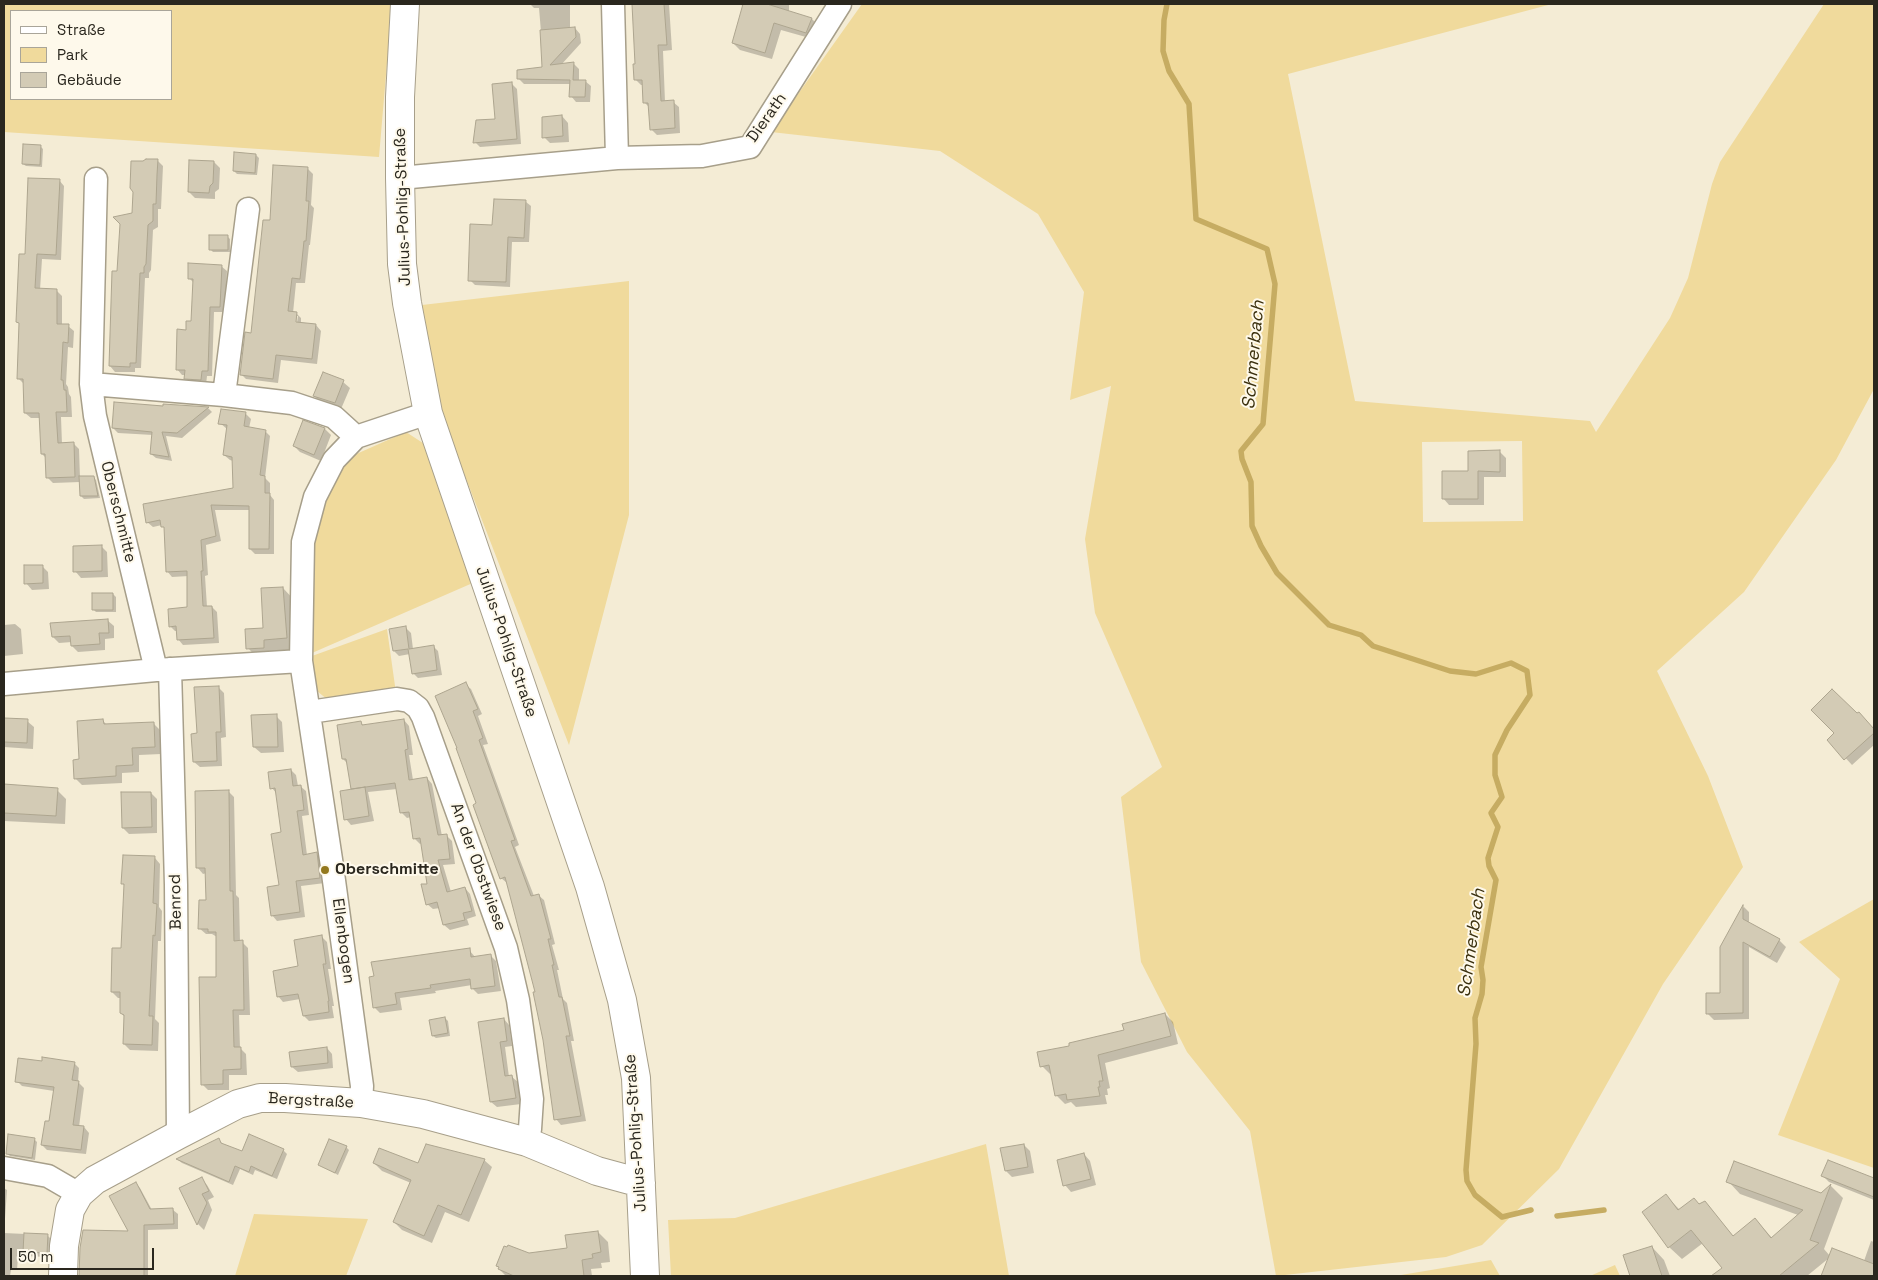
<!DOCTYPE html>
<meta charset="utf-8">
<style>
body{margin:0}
#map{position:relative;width:1878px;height:1280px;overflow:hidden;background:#f4ecd5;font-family:"Space Grotesk",sans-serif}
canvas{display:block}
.frame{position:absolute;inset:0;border:5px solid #2a271e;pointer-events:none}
.legend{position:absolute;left:10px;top:10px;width:162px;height:90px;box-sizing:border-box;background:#fef9eb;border:1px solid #a9a599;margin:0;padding:6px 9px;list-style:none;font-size:15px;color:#2a271e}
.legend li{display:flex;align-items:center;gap:10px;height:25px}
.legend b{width:25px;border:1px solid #a9a599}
.scale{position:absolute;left:10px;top:1248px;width:144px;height:22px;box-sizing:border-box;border:2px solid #2a271e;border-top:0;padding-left:6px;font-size:15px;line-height:18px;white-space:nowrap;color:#2a271e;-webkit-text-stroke:4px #fef9eb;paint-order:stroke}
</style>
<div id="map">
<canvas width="1878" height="1280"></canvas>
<div class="frame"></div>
<ul class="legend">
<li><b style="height:6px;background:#fff"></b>Straße</li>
<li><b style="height:14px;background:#f0da9c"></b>Park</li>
<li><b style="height:14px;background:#d3cbb5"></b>Gebäude</li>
</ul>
<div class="scale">50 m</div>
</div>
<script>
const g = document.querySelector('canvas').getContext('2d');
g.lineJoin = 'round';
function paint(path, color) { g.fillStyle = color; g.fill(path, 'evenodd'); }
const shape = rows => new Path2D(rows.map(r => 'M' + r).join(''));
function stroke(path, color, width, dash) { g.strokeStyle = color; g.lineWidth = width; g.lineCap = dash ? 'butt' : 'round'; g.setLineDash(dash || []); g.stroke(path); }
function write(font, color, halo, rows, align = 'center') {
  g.font = font + ' "Space Grotesk",sans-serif'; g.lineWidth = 4; g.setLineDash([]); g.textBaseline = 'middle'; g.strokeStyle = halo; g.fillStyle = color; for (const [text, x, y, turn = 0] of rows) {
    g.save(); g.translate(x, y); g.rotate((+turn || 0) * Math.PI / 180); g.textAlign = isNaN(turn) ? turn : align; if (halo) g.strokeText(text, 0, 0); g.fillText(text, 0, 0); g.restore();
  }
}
const green = shape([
 [4,4,392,4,379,157,4,132],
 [11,11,171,11,171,99,11,99],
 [862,4,1552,4,1288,74,1355,401,1590,421,1596,432,1670,318,1688,278,1712,184,1720,162,1824,4,1874,4,1874,389,1836,460,1744,592,1657,671,1708,776,1743,867,1663,984,1559,1169,1482,1245,1446,1257,1276,1276,1250,1131,1187,1052,1141,962,1121,797,1162,767,1095,613,1085,539,1111,386,1070,400,1084,292,1038,214,940,151,771,132],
 [1522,441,1523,521,1423,522,1422,442],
 [629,281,629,515,569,745,441,414,422,305],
 [406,432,426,445,475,582,312,653,315,537,324,502,345,459],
 [387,629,396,693,328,700,317,691,312,656],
 [1874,899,1874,1168,1778,1135,1840,979,1799,942],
 [986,1144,1009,1276,671,1276,668,1220,735,1218],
 [254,1214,368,1219,346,1276,235,1276],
 [1491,1260,1500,1276,1395,1276],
 [1615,1265,1620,1276,1590,1276]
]);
const shadow = shape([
 [530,4,570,4,570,29,575,28,580,34,581,43,561,65,573,63,579,69,579,81,585,81,591,86,590,102,576,102,571,96,571,84,524,84,519,79,544,68,539,8,534,8],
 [633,4,669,4,672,50,663,51,665,102,673,102,679,107,680,133,657,135,651,129,650,108,645,103,644,85,641,85,635,79,637,65],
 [740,4,789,4,789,12,812,19,819,26,813,39,781,30,772,59,740,50,733,43,744,7],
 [512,84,517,89,521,144,480,147,475,142,496,120],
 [562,116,568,123,569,142,550,143,544,137],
 [40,146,43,149,42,167,26,166,23,164],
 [256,155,259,158,257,175,237,174,234,171],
 [157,160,163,166,161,209,158,209,158,227,153,230,151,270,149,273,149,278,145,278,141,368,135,368,135,372,115,372,110,366,118,273,134,214],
 [214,162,220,168,219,189,215,192,215,199,195,198,189,192],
 [308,169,313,174,311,205,314,208,310,245,309,245,305,283,296,283,293,313,296,313,301,318,301,324,316,325,321,331,317,364,281,360,278,383,246,379,241,374,252,334,271,222],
 [295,316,298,316,296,329],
 [59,180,64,186,61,260,42,259,40,290,56,290,62,296,62,325,68,326,74,331,73,348,68,347,66,384,68,387,69,394,71,397,72,417,61,417,62,444,73,443,79,449,80,478,93,477,96,480,100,498,84,499,81,496,80,482,53,483,47,477,46,458,42,454,41,418,31,418,25,413,24,384,18,378,20,325,18,322,26,255],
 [526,202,531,206,529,242,512,242,510,287,475,285,470,280,494,226],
 [227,236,230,239,230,252,213,252,210,249],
 [221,266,227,271,225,312,214,312,212,376,207,376,206,385,191,383,185,378,186,375,182,375,177,369,187,331,193,323,194,283,189,278],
 [343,382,350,388,341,409,320,402,314,396],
 [115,404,208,408,212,412,182,438,166,436,172,461,156,458,151,454,153,435,118,433,113,428],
 [245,413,251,419,249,428,265,431,270,436,265,478,270,483,270,495,274,500,274,554,255,554,250,549,250,510,215,510,221,541,206,545,208,575,205,576,207,607,212,607,217,612,219,643,183,645,178,639,178,631,175,631,170,626,188,609,189,576,172,577,167,571,166,530,162,525,153,527,147,522,234,489,233,461,230,460,224,455,227,429,220,423],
 [304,422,325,429,331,435,321,461,300,452,294,446],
 [1500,452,1506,458,1506,477,1484,477,1484,505,1449,505,1443,498,1469,472],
 [101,546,107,552,108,577,81,578,75,571],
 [42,566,48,572,49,589,32,590,26,583],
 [283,588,296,602,299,652,261,662,248,648,264,629],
 [113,594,116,597,116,612,96,612,93,609],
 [107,620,114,626,114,638,105,639,105,650,78,652,72,646,72,642,59,643,53,637],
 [15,624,21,629,23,654,4,656,4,625],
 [406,628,411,633,413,649,433,646,438,651,442,675,418,678,413,673,410,654,399,656,394,651],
 [465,684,471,689,482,714,478,716,488,744,483,745,519,845,515,847,534,896,538,895,544,900,555,944,552,945,559,970,557,970,563,999,567,1003,574,1041,571,1041,586,1121,561,1125,556,1119,537,993,507,883,501,878,478,804],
 [218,687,224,693,226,737,221,738,222,766,200,767,194,762,198,734],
 [1857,715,1865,720,1874,730,1874,745,1852,765,1829,740],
 [276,716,282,722,284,752,261,753,254,747],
 [4,720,27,721,34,727,33,749,4,747],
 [404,720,409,726,413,755,409,755,413,780,427,778,432,784,442,836,446,835,452,841,455,864,443,865,451,892,465,888,470,894,476,916,467,919,469,925,450,930,444,925,440,908,433,909,427,904,428,885,422,843,420,844,414,838,411,817,407,818,401,812,397,789,368,792,374,821,351,825,346,819,354,790,352,788,348,764,343,759,361,723,364,726],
 [103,721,107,725,153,723,160,730,161,754,139,755,139,772,122,773,122,783,82,785,75,778,80,761],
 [291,770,296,775,298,786,300,786,306,791,309,815,302,816,307,855,316,854,322,859,325,883,301,886,305,917,277,921,272,915,280,887,283,833,277,794,272,788],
 [4,785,57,790,66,799,65,824,4,821],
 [228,791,234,797,236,895,239,898,240,942,242,942,248,948,250,1015,239,1015,240,1048,246,1054,247,1075,229,1075,229,1090,208,1090,202,1084,217,978,217,937,212,934,206,934,199,928,207,901,207,873,203,874,197,867],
 [151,793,157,799,157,833,129,834,123,828],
 [155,858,160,864,159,907,162,911,161,941,158,941,155,1019,159,1023,158,1051,130,1050,124,1044,125,1017,121,1013,121,998,118,998,112,992,122,950,125,886,123,884],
 [1744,907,1749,912,1749,923,1779,940,1786,947,1777,963,1749,947,1749,1019,1714,1020,1707,1013,1721,994,1721,947],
 [322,937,327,942,331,969,328,969,334,1006,332,1006,334,1018,309,1021,304,1016,300,999,283,1002,278,996],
 [469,950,476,958,491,956,496,961,501,991,478,994,473,989,472,985,435,991,436,993,400,998,402,1010,380,1013,374,1007,375,977],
 [1165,1014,1173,1022,1178,1044,1105,1063,1110,1088,1107,1089,1108,1095,1105,1095,1107,1104,1076,1107,1071,1102,1065,1104,1057,1096,1052,1074,1050,1074,1042,1066,1071,1047,1126,1031],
 [445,1018,448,1021,450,1036,436,1038,433,1036],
 [504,1019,509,1025,512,1046,505,1047,509,1077,512,1077,518,1082,521,1104,497,1107,491,1102,480,1023],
 [327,1048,332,1054,333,1068,298,1072,292,1067],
 [43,1062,74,1063,79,1068,78,1082,84,1088,79,1127,84,1127,89,1133,86,1154,47,1150,42,1145,50,1123,54,1091,22,1086,17,1081],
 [34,1139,37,1142,35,1160,10,1156,7,1153],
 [218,1140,223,1144,242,1153,283,1150,287,1154,277,1179,255,1170,253,1175,240,1169,233,1185,182,1163,178,1160],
 [1024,1145,1030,1151,1034,1173,1012,1177,1006,1171],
 [346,1147,349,1150,338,1175,320,1165],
 [1084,1154,1090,1161,1096,1185,1071,1192,1065,1185],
 [484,1160,492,1167,469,1222,445,1212,432,1243,402,1230,394,1222,411,1183,382,1171,374,1163,419,1165],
 [1829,1161,1874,1179,1874,1200,1829,1182,1823,1176],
 [201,1179,207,1185,214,1197,208,1200,212,1210,204,1230,198,1224,181,1189],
 [1728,1181,1821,1194,1831,1186,1843,1198,1824,1249,1830,1256,1864,1261,1871,1241,1874,1242,1874,1276,1823,1276,1829,1258,1807,1276,1713,1276,1724,1268,1703,1243,1682,1259,1669,1247,1666,1196,1680,1210,1704,1202,1734,1237,1755,1219,1773,1239,1798,1215,1740,1194],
 [136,1184,140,1188,152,1210,173,1210,178,1214,178,1229,148,1230,148,1276,79,1276,84,1231,130,1232],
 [4,1188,7,1190,4,1233,47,1235,52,1240,51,1257,18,1256,17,1270,11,1270,10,1276,4,1276],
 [598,1232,608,1242,610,1262,601,1263,602,1268,591,1269,592,1276,506,1276,499,1269,529,1255,569,1250],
 [1652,1247,1664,1260,1670,1276,1631,1276,1624,1256]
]);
const stream = shape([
 [1167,4,1164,20,1163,51,1169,71,1189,104,1196,219,1267,249,1275,284,1263,424,1241,451,1242,459,1251,482,1252,526,1261,546,1277,573,1329,625,1361,635,1373,646,1450,671,1476,674,1511,663,1527,671,1530,695,1507,730,1495,755,1495,775,1502,797,1491,813,1498,827,1488,858,1489,866,1496,880,1481,967,1483,980,1482,994,1475,1018,1476,1044,1466,1170,1467,1181,1475,1195,1502,1217,1531,1210],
 [1557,1216,1604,1210]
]);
const building = shape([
 [632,4,664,4,667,45,658,45,661,101,674,100,675,128,650,130,648,103,643,103,642,80,634,80,633,64,635,64,632,4],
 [743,4,767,4,812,18,806,33,774,23,765,53,732,43,743,4],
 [575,27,576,37,550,65,574,62,573,80,586,80,585,97,569,97,570,80,517,79,517,70,542,67,540,30,575,27],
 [512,82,517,139,473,143,476,120,495,119,492,84,512,82],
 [562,115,563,136,542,138,542,117,562,115],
 [23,144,41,145,40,165,22,164,23,144],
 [234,152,256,154,255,173,233,171,234,152],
 [146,159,158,159,157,175,156,204,153,204,153,221,148,225,146,264,144,267,144,273,140,273,136,363,130,363,130,367,109,366,112,271,117,271,120,224,113,217,132,213,133,192,130,188,131,161,143,161,146,159],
 [189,160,214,161,213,183,210,186,209,193,188,192,189,160],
 [273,165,308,167,306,201,309,201,306,241,304,241,300,279,292,278,288,311,297,312,296,322,316,324,312,359,276,355,273,379,240,375,245,332,251,333,263,220,270,220,273,165],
 [28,178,60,179,56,255,37,254,35,288,57,289,57,324,69,324,68,343,63,342,61,380,63,380,64,390,66,390,67,412,56,412,58,443,74,442,75,477,46,478,45,454,41,454,39,413,24,413,23,379,17,379,19,323,16,322,19,254,25,254,28,178],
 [494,199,526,200,524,238,508,237,506,282,468,281,470,224,492,225,494,199],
 [209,235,228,235,228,250,209,250,209,235],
 [188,263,222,265,220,307,210,307,208,371,202,371,201,380,184,379,185,370,176,370,177,329,186,330,186,321,191,321,193,279,188,279,188,263],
 [323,372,344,380,335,403,313,396,323,372],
 [114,402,163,406,163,404,209,407,177,433,162,432,169,457,150,454,152,432,112,428,114,402],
 [221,409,246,412,244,426,266,430,260,475,265,476,265,493,270,493,269,549,249,549,249,506,211,505,216,536,201,540,203,571,201,571,203,606,212,606,214,638,177,640,176,626,169,627,168,609,187,607,187,571,166,572,164,527,161,527,160,520,146,523,143,504,233,488,232,457,223,455,227,425,218,424,221,409],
 [303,420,325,428,314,455,293,446,303,420],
 [1500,450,1500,472,1478,471,1478,499,1442,499,1442,471,1468,471,1468,451,1500,450],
 [79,476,94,476,98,496,80,496,79,476],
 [102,545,102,571,73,572,73,546,102,545],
 [24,565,43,565,43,583,24,584,24,565],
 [283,587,287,638,264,640,264,648,246,649,245,629,263,628,261,588,283,587],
 [92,593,113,593,113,610,92,610,92,593],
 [108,619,109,633,99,633,100,644,71,646,70,636,52,637,50,623,108,619],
 [406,626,409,649,434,645,437,670,412,674,408,649,393,651,389,629,406,626],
 [466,682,478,709,473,711,483,738,479,740,515,840,511,841,531,896,539,894,551,939,548,939,554,965,552,965,559,997,562,997,570,1036,566,1036,581,1116,554,1120,543,1040,533,992,535,992,505,877,500,879,473,805,476,803,456,748,457,748,435,696,466,682],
 [219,686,221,732,216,732,217,761,193,762,191,734,197,733,194,687,219,686],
 [1832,689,1857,713,1859,712,1874,729,1874,733,1844,760,1827,740,1834,733,1811,710,1832,689],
 [277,714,278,747,253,747,251,715,277,714],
 [4,718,28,719,27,743,4,742,4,718],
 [103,719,104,724,154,722,155,747,132,748,133,765,116,766,116,776,74,779,73,760,79,759,77,721,103,719],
 [404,719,408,749,405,750,409,780,427,777,438,835,447,834,450,859,438,860,447,892,465,887,472,911,463,913,465,920,443,925,437,902,426,905,421,884,427,884,420,838,413,839,409,812,400,813,395,783,351,789,346,759,342,759,337,725,361,721,362,725,404,719],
 [291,769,293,786,301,785,304,810,297,811,303,855,317,852,320,878,296,881,300,912,271,916,267,887,279,885,271,834,281,832,275,788,270,789,268,772,291,769],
 [4,784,58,788,56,816,4,813,4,784],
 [365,787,369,816,344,820,340,791,365,787],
 [229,790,230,891,233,891,234,941,243,940,244,1010,233,1010,234,1047,241,1047,241,1069,223,1070,223,1084,201,1085,199,977,216,977,216,932,208,932,208,929,198,929,199,900,206,900,205,868,196,868,195,791,229,790],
 [121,792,151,792,152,827,122,828,121,792],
 [123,855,155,856,153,903,157,904,155,936,153,935,149,1016,153,1016,152,1045,123,1044,124,1015,120,1013,120,992,111,992,112,948,121,948,124,884,121,884,123,855],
 [1743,905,1743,919,1780,939,1770,957,1743,942,1743,1013,1706,1014,1706,993,1720,993,1720,947,1743,905],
 [322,935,326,964,323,964,329,1001,328,1001,329,1012,303,1016,298,994,277,997,273,971,298,966,294,940,322,935],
 [470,948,471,957,491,954,495,986,471,989,470,979,430,985,431,988,395,993,397,1004,373,1008,369,977,374,976,371,962,470,948],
 [1165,1013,1171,1036,1098,1055,1103,1081,1099,1081,1100,1087,1098,1087,1100,1096,1067,1100,1066,1094,1055,1096,1049,1065,1040,1067,1037,1052,1069,1046,1069,1043,1124,1030,1122,1024,1165,1013],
 [445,1017,448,1033,432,1036,429,1020,445,1017],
 [504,1018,507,1041,500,1042,505,1076,512,1075,516,1098,490,1102,478,1022,504,1018],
 [327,1047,328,1063,291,1067,289,1052,327,1047],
 [42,1057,75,1062,72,1080,79,1081,73,1125,84,1126,81,1150,41,1145,45,1121,49,1121,54,1087,15,1082,18,1058,42,1061,42,1057],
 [8,1134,35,1138,32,1158,6,1154,8,1134],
 [249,1134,284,1149,272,1176,251,1166,249,1172,235,1166,229,1182,176,1159,219,1138,221,1143,242,1151,249,1134],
 [329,1139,347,1146,335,1173,318,1165,329,1139],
 [426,1144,485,1159,461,1215,438,1205,424,1236,393,1222,411,1180,373,1163,379,1148,418,1163,426,1144],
 [1024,1144,1028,1167,1005,1171,1000,1148,1024,1144],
 [1084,1153,1091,1179,1063,1186,1057,1160,1084,1153],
 [1828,1160,1874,1178,1874,1197,1821,1176,1828,1160],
 [1734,1161,1821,1193,1831,1184,1810,1240,1819,1243,1779,1276,1711,1276,1722,1268,1691,1230,1668,1248,1642,1212,1666,1194,1678,1210,1694,1198,1699,1204,1705,1201,1733,1236,1755,1218,1771,1238,1803,1210,1726,1182,1734,1161],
 [202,1177,209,1191,202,1194,207,1203,197,1225,179,1188,202,1177],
 [136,1182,150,1209,173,1208,174,1224,144,1225,144,1276,79,1276,80,1248,83,1230,128,1231,109,1196,136,1182],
 [598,1231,601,1252,592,1254,593,1258,582,1260,584,1276,514,1276,498,1269,499,1267,496,1266,504,1246,507,1247,508,1245,529,1253,567,1248,565,1235,598,1231],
 [24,1233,48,1234,47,1253,23,1252,24,1233],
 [1652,1246,1662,1276,1630,1276,1623,1255,1652,1246],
 [1832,1248,1874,1264,1874,1276,1821,1276,1832,1248]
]);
const street = shape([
 [613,4,617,158],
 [400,178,617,158,702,156,750,147,840,4],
 [96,179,91,384,95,416,156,670],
 [91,384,224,395,248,209],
 [224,395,292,403,334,417,356,437],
 [170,669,176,885,178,1135],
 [4,684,156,670,301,661],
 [310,712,397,699,409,701,418,708,423,717,506,948,518,1000,532,1099,530,1129,527,1142],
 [361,1103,362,1086,332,866,301,661,303,542,315,497,334,460,356,437,428,413],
 [4,1168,48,1176,79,1194]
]);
const secondary = shape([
 [405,4,400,97,400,178,402,264,407,303,428,413,590,887,622,1000,636,1078,645,1276],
 [63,1276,64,1246,70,1210,79,1194,95,1180,178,1135,238,1104,260,1098,285,1098,361,1103,423,1114,527,1142,597,1171,641,1183]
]);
const markers = [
 [325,870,5,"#93781e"]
];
const streetNames = [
 ["Dierath",767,118,-55],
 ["Julius-Pohlig-Straße",403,207,-92],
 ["Oberschmitte",118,512,76],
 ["Julius-Pohlig-Straße",506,642,71],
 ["An der Obstwiese",478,867,70],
 ["Benrod",176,902,-91],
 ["Ellenbogen",343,941,82],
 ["Bergstraße",311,1101,3],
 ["Julius-Pohlig-Straße",636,1133,-94]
];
const poiNames = [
 ["Oberschmitte",335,870]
];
const waterNames = [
 ["Schmerbach",1254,355,-85],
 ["Schmerbach",1472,943,-82]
];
paint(green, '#f0da9c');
paint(shadow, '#0003');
stroke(stream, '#c6ac62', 5.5);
paint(building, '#d3cbb5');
stroke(building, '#ada58f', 1);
stroke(street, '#a79f8a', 25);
stroke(secondary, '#a79f8a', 30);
stroke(street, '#fff', 22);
stroke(secondary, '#fff', 28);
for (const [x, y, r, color] of markers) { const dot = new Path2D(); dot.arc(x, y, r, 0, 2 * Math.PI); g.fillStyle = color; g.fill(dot); stroke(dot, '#fef9eb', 2); }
write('16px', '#2a271e', '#fef9eb', streetNames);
write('bold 16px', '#2a271e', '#fef9eb', poiNames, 'left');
write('italic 18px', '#3b300e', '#fef9eb', waterNames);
</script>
